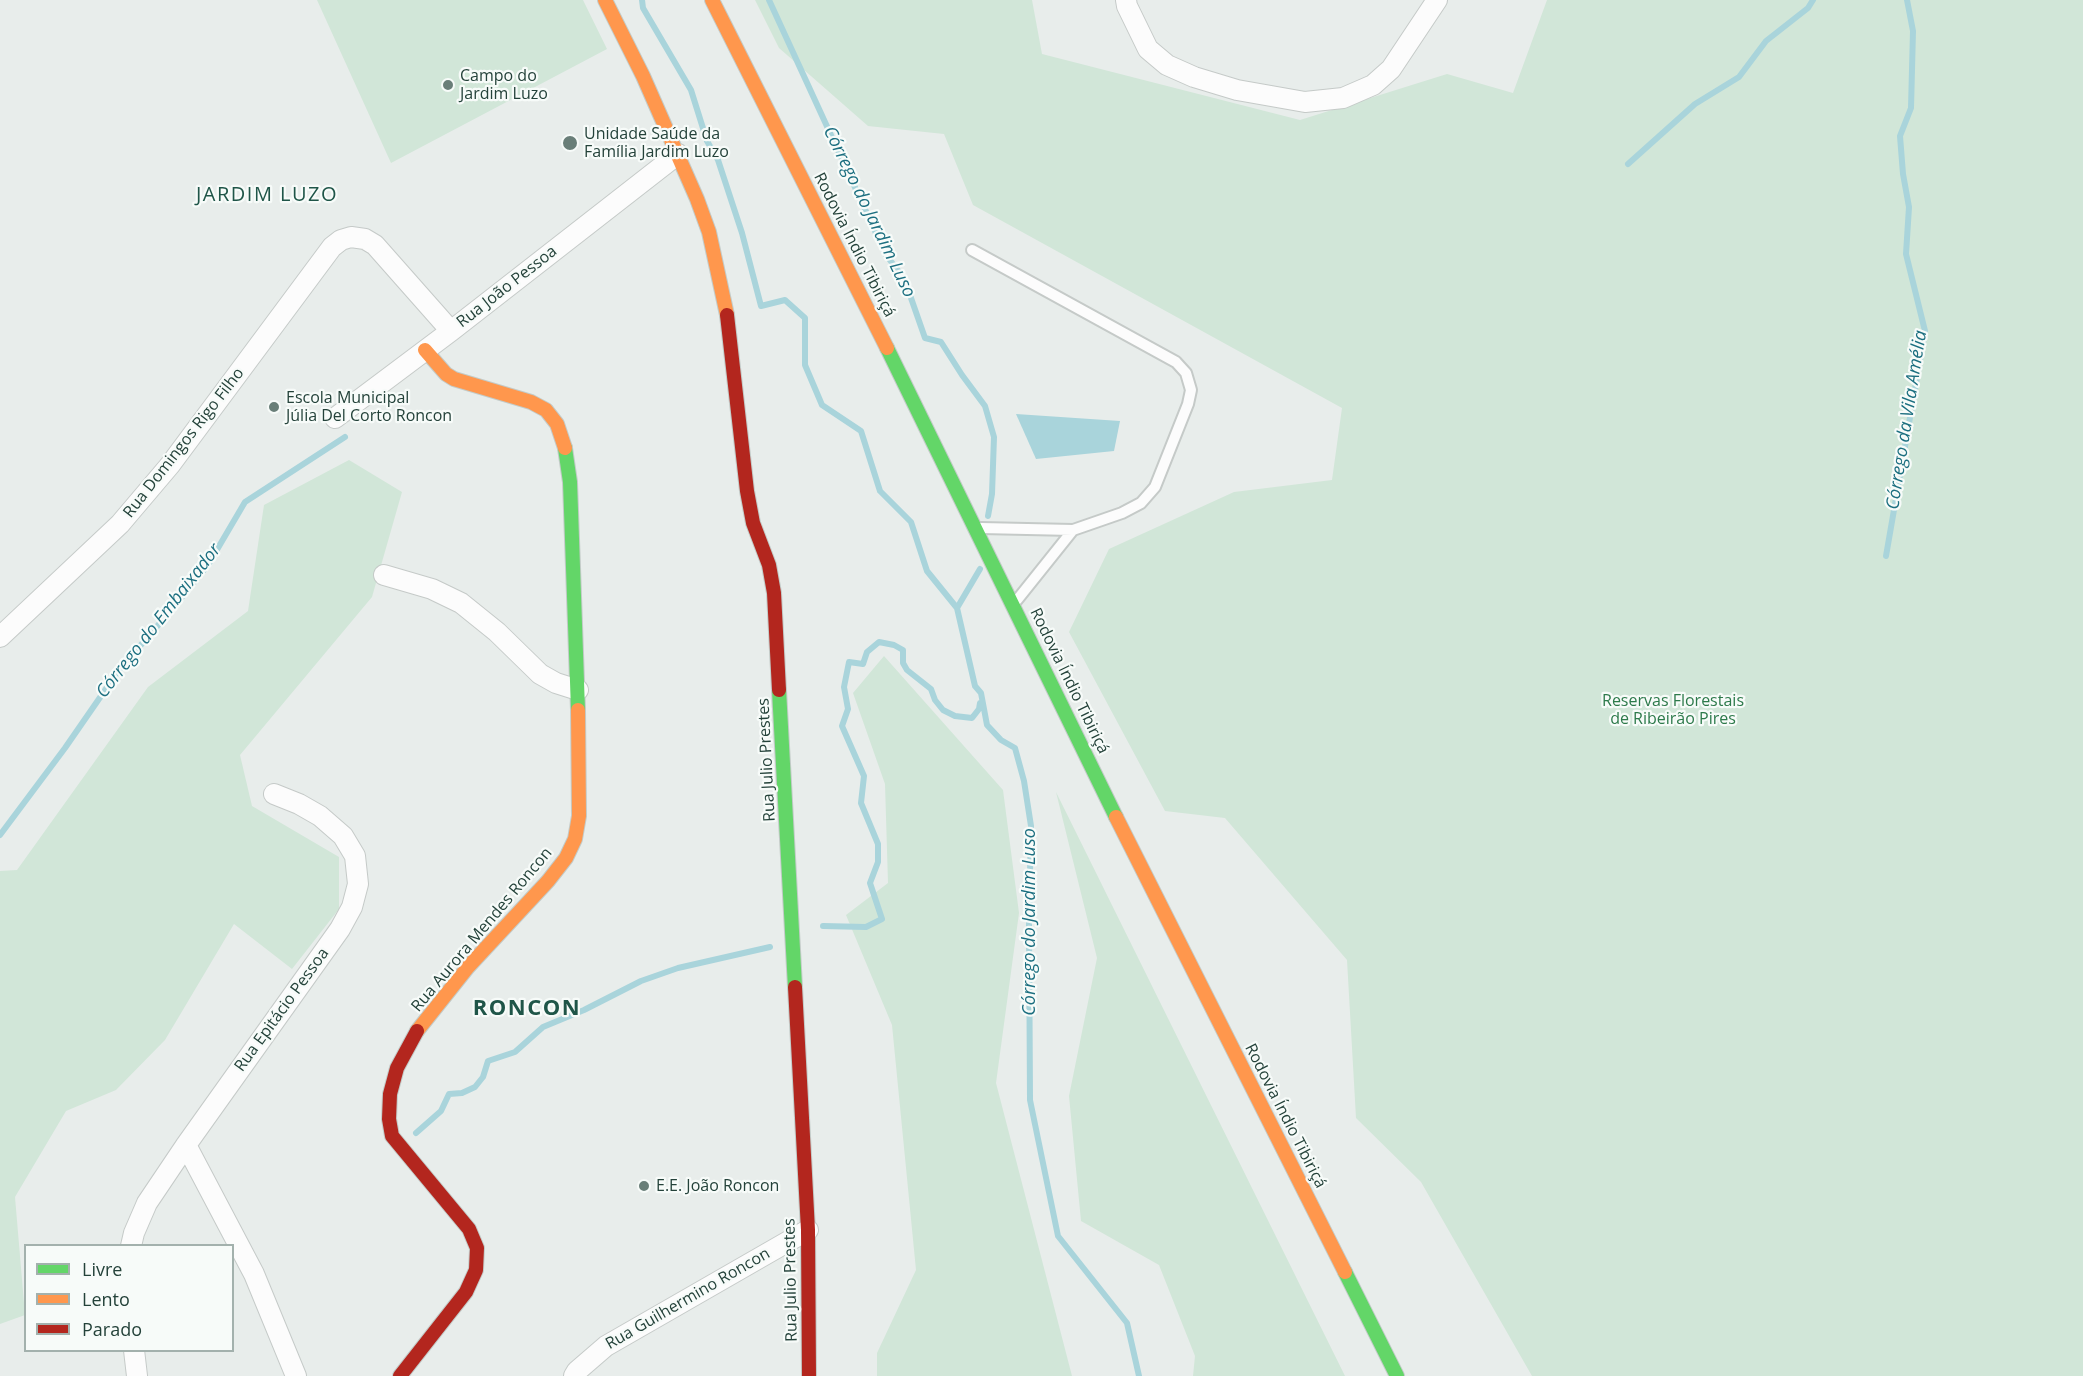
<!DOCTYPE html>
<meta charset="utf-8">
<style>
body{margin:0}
#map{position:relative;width:2083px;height:1376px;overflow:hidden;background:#e8edeb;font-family:"Open Sans",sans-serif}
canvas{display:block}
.legend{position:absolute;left:24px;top:1244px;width:210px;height:108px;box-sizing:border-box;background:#f7fbf9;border:2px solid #a3b1ad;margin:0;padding:8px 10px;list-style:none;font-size:18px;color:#24423a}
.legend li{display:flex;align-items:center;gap:12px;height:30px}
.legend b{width:30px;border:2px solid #a3b1ad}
</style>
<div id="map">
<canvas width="2083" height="1376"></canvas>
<ul class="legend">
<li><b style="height:8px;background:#63d668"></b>Livre</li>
<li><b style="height:8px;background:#ff974d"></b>Lento</li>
<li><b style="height:8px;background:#b3261e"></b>Parado</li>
</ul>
</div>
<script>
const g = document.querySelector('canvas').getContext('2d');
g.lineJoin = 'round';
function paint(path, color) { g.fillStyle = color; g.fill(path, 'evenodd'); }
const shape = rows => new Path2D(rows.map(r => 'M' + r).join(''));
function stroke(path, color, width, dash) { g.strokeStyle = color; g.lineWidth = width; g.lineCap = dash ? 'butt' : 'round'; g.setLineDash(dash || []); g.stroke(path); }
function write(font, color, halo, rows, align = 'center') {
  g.font = font + ' "Open Sans",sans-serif'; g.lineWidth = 4.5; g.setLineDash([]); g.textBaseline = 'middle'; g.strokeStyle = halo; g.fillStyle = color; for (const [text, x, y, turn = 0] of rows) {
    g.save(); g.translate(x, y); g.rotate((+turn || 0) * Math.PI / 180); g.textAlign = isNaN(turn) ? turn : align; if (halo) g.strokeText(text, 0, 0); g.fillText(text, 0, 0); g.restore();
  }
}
const green = shape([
 [317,0,583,0,607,49,391,163],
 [755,0,1032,0,1042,54,1300,120,1447,74,1513,93,1547,0,2083,0,2083,1376,1532,1376,1421,1182,1356,1118,1347,960,1225,818,1165,811,1069,632,1109,549,1234,492,1332,480,1342,408,973,205,944,134,868,126,779,48],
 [349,460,402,492,372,597,240,755,252,806,339,857,339,909,292,969,234,924,165,1040,116,1090,66,1111,15,1197,25,1315,0,1324,0,871,17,870,148,687,248,611,264,505],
 [884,656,1003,790,1019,913,996,1083,1072,1376,877,1376,877,1353,916,1270,892,1025,846,915,888,883,885,784,853,693],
 [1056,792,1345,1376,1193,1376,1195,1356,1159,1265,1081,1221,1069,1096,1097,958]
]);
const water = shape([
 [1016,414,1120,421,1114,451,1036,459]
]);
const stream = shape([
 [642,0,643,8,691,90,707,141,718,160,742,233,761,306,785,300,805,318,805,365,822,405,861,431,880,491,911,522,927,571,957,608,975,686,981,693,987,725,1001,740,1015,748,1024,781,1031,826,1029,922,1030,1100,1058,1236,1127,1323,1139,1376],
 [769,0,886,255,904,278,925,338,941,342,962,375,985,406,994,437,992,494,988,516],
 [1628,164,1695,104,1739,77,1766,41,1808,8,1813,0],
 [1886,556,1925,331,1906,254,1909,207,1903,174,1900,136,1911,108,1913,31,1907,0],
 [957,608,980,569],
 [0,835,65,748,119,670,167,615,208,565,245,502,345,437],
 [823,926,866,927,882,919,870,883,878,862,878,844,861,803,864,776,842,726,848,709,844,687,849,662,863,664,867,652,879,642,894,645,903,650,903,663,907,670,931,689,935,700,943,710,955,716,972,718,979,709,980,703],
 [416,1133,441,1111,449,1094,462,1093,475,1087,483,1077,488,1061,515,1052,543,1027,584,1010,641,981,678,968,770,947]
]);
const lane = shape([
 [972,250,1176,362,1186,373,1191,390,1188,404,1155,487,1141,503,1122,513,1073,530,981,528],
 [1017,600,1073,530]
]);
const street = shape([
 [1126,0,1127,6,1148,49,1167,65,1194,77,1237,90,1305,102,1343,98,1373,85,1391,69,1437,0],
 [335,418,451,331,678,154],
 [384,575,432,589,461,603,497,632,540,674,556,683,578,690],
 [0,637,120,524,170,465,332,247,341,240,351,237,365,239,375,245,451,331],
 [186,1145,254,1274,296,1376],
 [131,1246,134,1233,147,1203,186,1145,340,929,352,907,358,884,355,856,343,836,320,816,299,804,274,794],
 [134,1350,137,1376],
 [574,1376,577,1371,606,1346,808,1230]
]);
const fast = shape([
 [887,348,1116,817],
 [565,448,570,482,578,710],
 [779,690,795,987],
 [1345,1272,1397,1376]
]);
const slow = shape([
 [605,0,643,76,697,199,709,232,727,315],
 [712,0,887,348],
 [425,350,446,374,454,379,531,402,546,410,557,424,565,448],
 [1116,817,1345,1272],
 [417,1031,468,967,548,881,566,858,575,839,579,816,578,710]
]);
const jam = shape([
 [727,315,747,491,753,523,769,565,774,593,779,690],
 [795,987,808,1230,809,1376],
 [400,1376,466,1292,476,1270,477,1248,469,1229,392,1136,389,1119,390,1094,397,1068,417,1031]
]);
const markers = [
 [448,85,6,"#697e78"],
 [570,143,8,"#697e78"],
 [274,407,6,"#697e78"],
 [644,1186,6,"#697e78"]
];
const poiNames = [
 ["Campo do",460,76],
 ["Jardim Luzo",460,94],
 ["Unidade Saúde da",584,134],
 ["Família Jardim Luzo",584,152],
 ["Escola Municipal",286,398],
 ["Júlia Del Corto Roncon",286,416],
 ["E.E. João Roncon",656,1186]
];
const streetNames = [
 ["Rodovia Índio Tibiriçá",854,245,63],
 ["Rua João Pessoa",507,287,-38],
 ["Rua Domingos Rigo Filho",184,443,-52],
 ["Rodovia Índio Tibiriçá",1069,681,64],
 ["Rua Julio Prestes",767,760,-93],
 ["Rua Aurora Mendes Roncon",482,930,-50],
 ["Rua Epitácio Pessoa",282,1010,-54],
 ["Rodovia Índio Tibiriçá",1285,1116,63],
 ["Rua Julio Prestes",791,1280,-91],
 ["Rua Guilhermino Roncon",688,1299,-30]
];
const parkNames = [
 ["Reservas Florestais",1673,701],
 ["de Ribeirão Pires",1673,719]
];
const waterNames = [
 ["Córrego do Jardim Luso",869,212,64],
 ["Córrego da Vila Amélia",1907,420,-81],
 ["Córrego do Embaixador",159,621,-52],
 ["Córrego do Jardim Luso",1030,922,-90]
];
const quarterNames = [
 ["JARDIM LUZO",267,195]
];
const districtNames = [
 ["RONCON",527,1009]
];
paint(green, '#d1e6d8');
paint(water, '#a9d4db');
stroke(stream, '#a9d4db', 6);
stroke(lane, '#c5cac8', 14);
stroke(street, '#c5cac8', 22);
stroke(fast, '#c3cbc8', 16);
stroke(slow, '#c3cbc8', 16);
stroke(jam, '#c3cbc8', 16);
stroke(lane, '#fcfcfc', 10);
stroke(street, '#fcfcfc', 20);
stroke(fast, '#63d668', 14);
stroke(slow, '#ff974d', 14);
stroke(jam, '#b3261e', 14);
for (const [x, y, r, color] of markers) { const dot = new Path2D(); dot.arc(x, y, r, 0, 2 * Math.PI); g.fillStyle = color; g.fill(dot); stroke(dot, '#f7fbf9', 2); }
write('16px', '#24423a', '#f7fbf9', poiNames, 'left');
write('16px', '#24423a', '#f7fbf9', streetNames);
write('16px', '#2d7a4b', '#f7fbf9', parkNames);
write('italic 18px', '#1c6f80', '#f7fbf9', waterNames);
g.letterSpacing = '1.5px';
write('20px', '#1f5548', '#f7fbf9', quarterNames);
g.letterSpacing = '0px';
g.letterSpacing = '1.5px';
write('bold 22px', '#1f5548', '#f7fbf9', districtNames);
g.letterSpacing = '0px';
</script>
